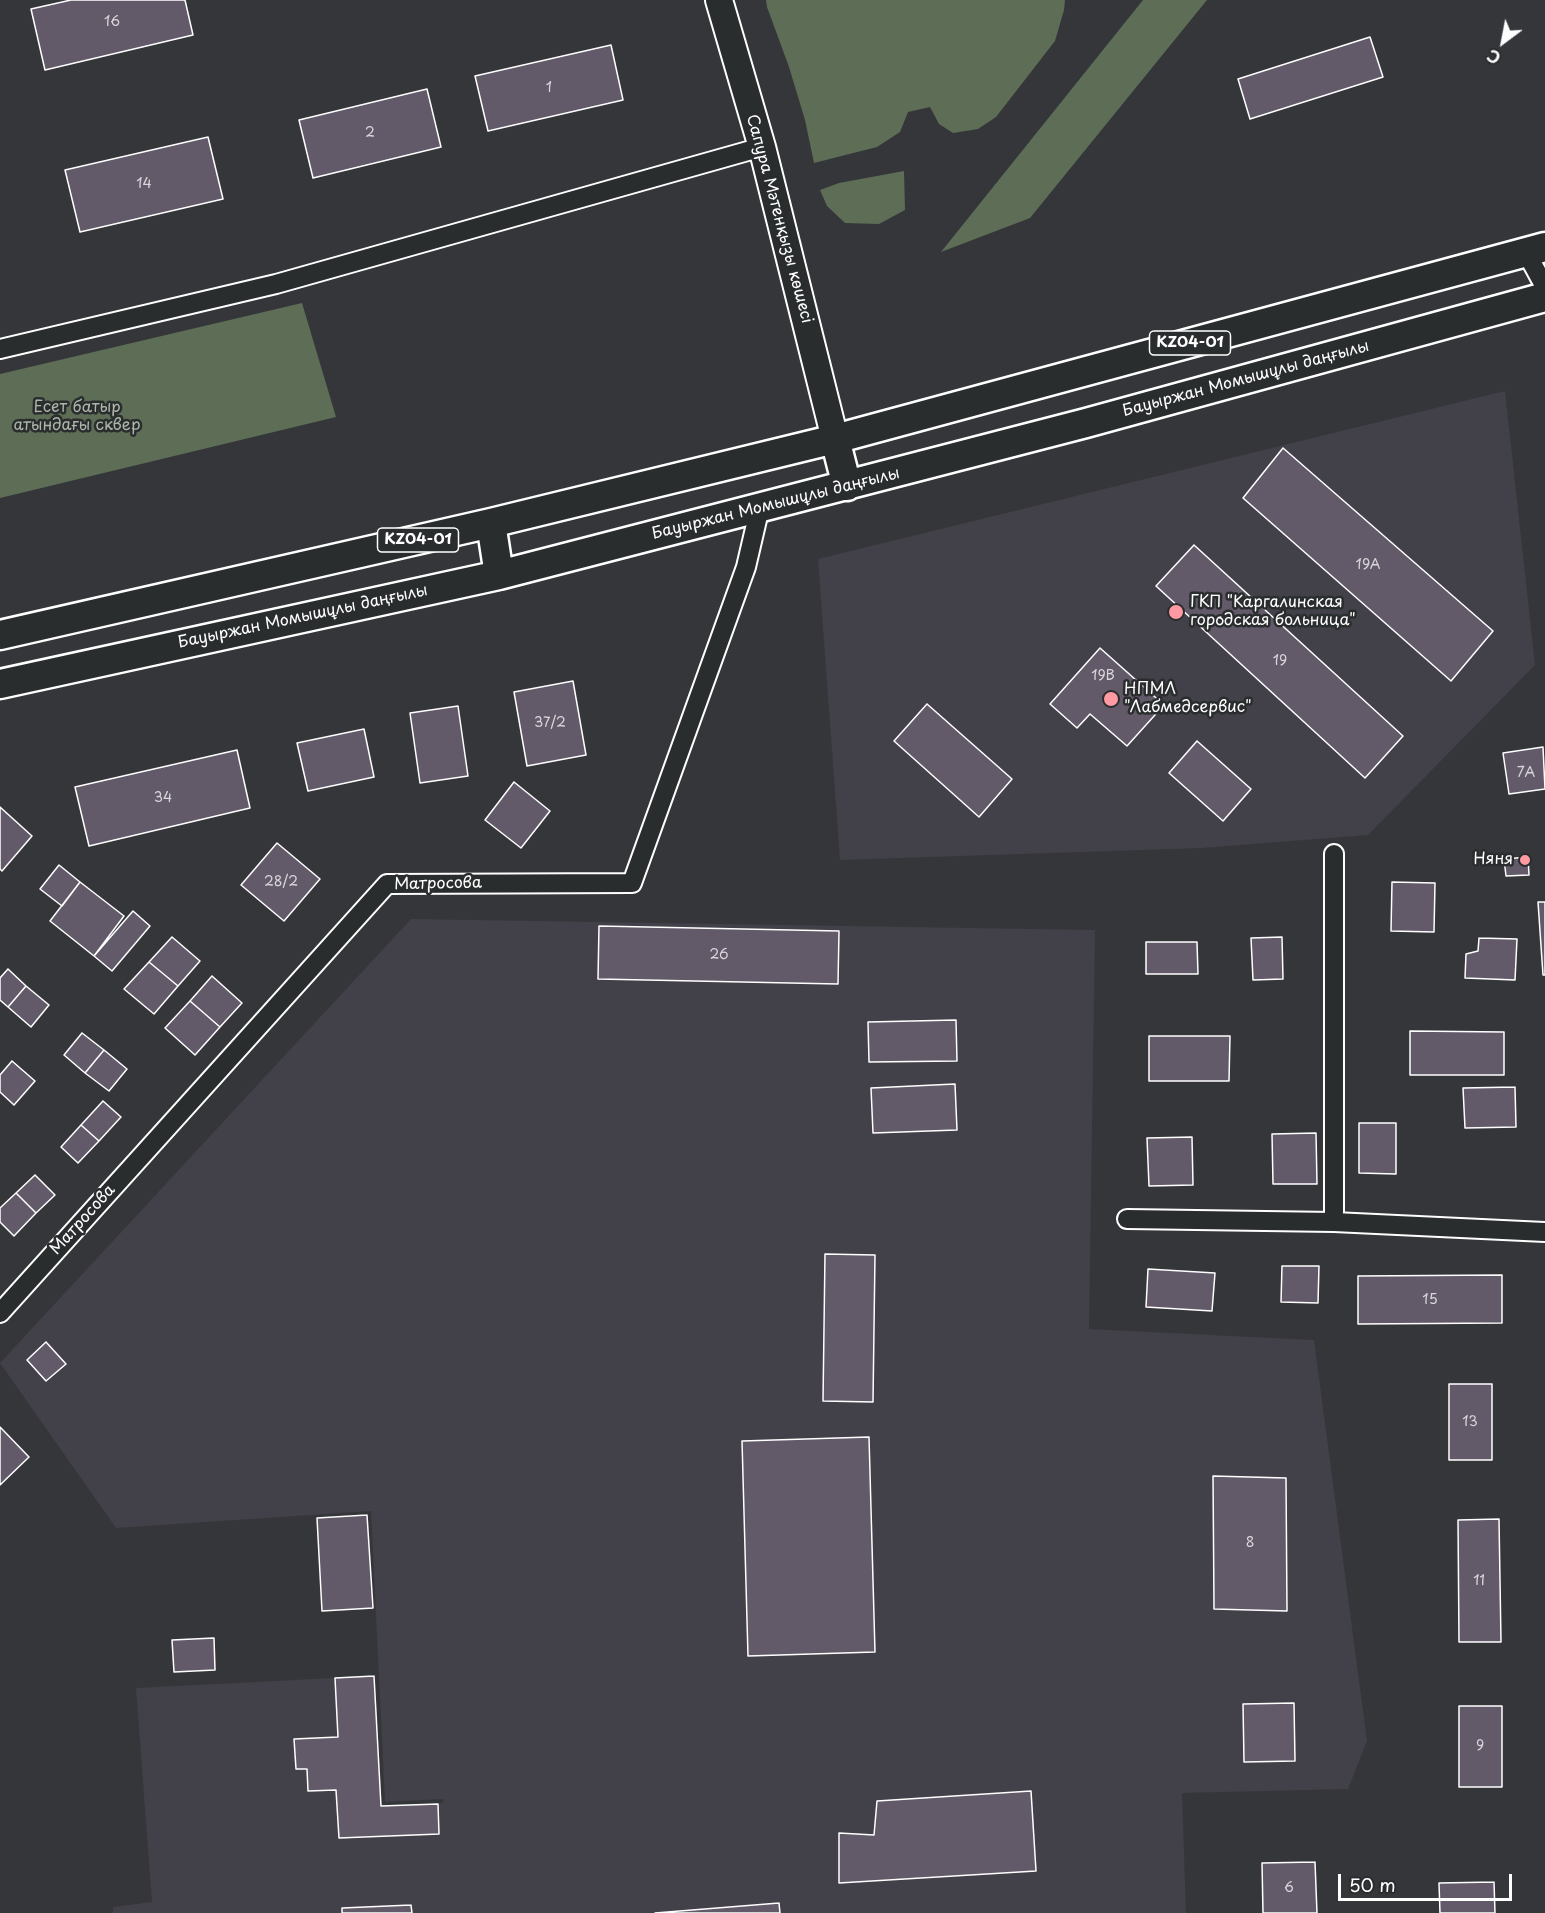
<!DOCTYPE html>
<meta charset="utf-8">
<style>
body{margin:0}
#map{position:relative;width:1545px;height:1913px;overflow:hidden;background:#35363a;font-family:"Playpen Sans",sans-serif}
canvas{display:block}
.north{position:absolute;left:1473px;top:12px;width:60px;height:60px;-webkit-text-stroke:4px #2a2d2e;paint-order:stroke;rotate:212deg;font-size:16px;font-weight:700;line-height:24px;text-align:center;color:#fff}
.north::after{content:'';display:block;margin:auto;width:21px;height:27px;background:#fff;clip-path:polygon(50% 0,100% 100%,50% 72%,0 100%)}
.scale{position:absolute;left:1338px;top:1874px;width:174px;height:27px;box-sizing:border-box;border:3px solid #fff;border-top:0;padding-left:8px;font-size:18px;line-height:21px;white-space:nowrap;color:#fff;-webkit-text-stroke:4px #2a2d2e;paint-order:stroke}
</style>
<div id="map">
<canvas width="1545" height="1913"></canvas>
<div class="north">С</div>
<div class="scale">50 m</div>
</div>
<script>
const g = document.querySelector('canvas').getContext('2d');
g.lineJoin = 'round';
function paint(path, color) { g.fillStyle = color; g.fill(path, 'evenodd'); }
const shape = rows => new Path2D(rows.map(r => 'M' + r).join(''));
function stroke(path, color, width, dash) { g.strokeStyle = color; g.lineWidth = width; g.lineCap = dash ? 'butt' : 'round'; g.setLineDash(dash || []); g.stroke(path); }
function write(font, color, halo, rows, align = 'center') {
  g.font = font + ' "Playpen Sans",sans-serif'; g.lineWidth = 5; g.setLineDash([]); g.textBaseline = 'middle'; g.strokeStyle = halo; g.fillStyle = color; for (const [text, x, y, turn = 0] of rows) {
    g.save(); g.translate(x, y); g.rotate((+turn || 0) * Math.PI / 180); g.textAlign = isNaN(turn) ? turn : align; if (halo) g.strokeText(text, 0, 0); g.fillText(text, 0, 0); g.restore();
  }
}
const built = shape([
 [1505,391,1535,665,1368,835,1202,848,840,860,818,559],
 [411,919,1095,930,1089,1329,1314,1340,1367,1741,1348,1789,1182,1793,1186,1913,113,1913,113,1907,152,1902,136,1688,374,1676,381,1806,443,1803,443,1799,385,1802,371,1511,116,1528,0,1363]
]);
const green = shape([
 [766,0,1065,0,1064,10,1055,41,996,117,978,129,953,133,939,124,930,107,908,112,900,132,877,147,814,163,805,120,789,67,767,7],
 [1143,0,1207,0,1030,218,941,252],
 [904,171,905,210,879,224,845,223,827,206,820,190,839,183],
 [302,303,336,417,0,498,0,374]
]);
const building = shape([
 [71,0,185,0,193,35,45,70,31,9,71,0],
 [1370,37,1383,77,1250,119,1238,79,1370,37],
 [611,45,623,100,488,131,475,76,611,45],
 [427,89,441,147,313,178,299,120,427,89],
 [208,137,223,199,80,232,65,170,208,137],
 [1283,448,1493,631,1451,681,1243,498,1283,448],
 [1194,545,1403,736,1365,778,1156,586,1194,545],
 [1100,648,1164,705,1127,746,1090,714,1077,728,1050,704,1100,648],
 [573,681,586,755,527,766,514,692,573,681],
 [927,704,1012,779,979,817,894,741,927,704],
 [458,706,468,776,420,783,410,713,458,706],
 [364,729,374,777,308,791,297,743,364,729],
 [1197,741,1251,789,1223,821,1169,773,1197,741],
 [1543,747,1545,789,1509,794,1503,753,1543,747],
 [237,750,250,808,89,846,75,787,237,750],
 [514,782,550,811,521,848,485,820,514,782],
 [0,807,32,836,2,871,0,869,0,807],
 [277,843,320,879,284,921,241,885,277,843],
 [1528,857,1529,875,1506,876,1504,859,1528,857],
 [59,865,80,882,62,906,40,889,59,865],
 [80,882,124,916,94,956,50,921,80,882],
 [1392,882,1435,883,1434,932,1391,931,1392,882],
 [1538,902,1545,902,1545,975,1543,975,1538,902],
 [133,911,150,926,112,971,94,956,133,911],
 [599,926,839,931,838,984,598,979,599,926],
 [172,937,200,961,178,986,149,962,172,937],
 [1282,937,1283,979,1253,980,1251,938,1282,937],
 [1479,938,1517,939,1515,980,1465,978,1466,954,1478,951,1479,938],
 [1146,942,1197,942,1198,974,1146,974,1146,942],
 [149,962,178,986,154,1014,124,989,149,962],
 [8,969,26,986,8,1007,0,1000,0,978,8,969],
 [212,976,242,1003,220,1027,190,1001,212,976],
 [26,986,49,1005,31,1027,8,1007,26,986],
 [190,1001,220,1027,195,1055,165,1028,190,1001],
 [956,1020,957,1061,869,1062,868,1022,956,1020],
 [1410,1031,1504,1032,1504,1075,1410,1075,1410,1031],
 [82,1033,104,1050,85,1073,64,1055,82,1033],
 [1149,1036,1230,1036,1229,1081,1149,1081,1149,1036],
 [104,1050,127,1069,109,1091,85,1073,104,1050],
 [12,1061,35,1081,14,1105,0,1092,0,1075,12,1061],
 [955,1084,957,1130,873,1133,871,1088,955,1084],
 [1515,1087,1516,1127,1465,1128,1463,1088,1515,1087],
 [103,1101,121,1117,99,1141,81,1125,103,1101],
 [1359,1123,1396,1123,1396,1174,1359,1173,1359,1123],
 [81,1125,99,1141,78,1163,61,1147,81,1125],
 [1316,1133,1317,1184,1273,1184,1272,1134,1316,1133],
 [1192,1137,1193,1185,1149,1186,1147,1138,1192,1137],
 [35,1175,55,1195,36,1213,16,1193,35,1175],
 [16,1193,36,1213,14,1236,0,1222,0,1208,16,1193],
 [825,1254,875,1255,873,1402,823,1401,825,1254],
 [1282,1266,1319,1266,1318,1303,1281,1302,1282,1266],
 [1148,1269,1215,1273,1212,1311,1146,1307,1148,1269],
 [1502,1275,1502,1323,1358,1324,1358,1276,1502,1275],
 [46,1342,66,1364,46,1381,27,1360,46,1342],
 [1449,1384,1492,1384,1492,1460,1449,1460,1449,1384],
 [0,1427,29,1457,0,1485,0,1427],
 [869,1437,875,1652,748,1656,742,1441,869,1437],
 [1213,1476,1286,1478,1287,1611,1214,1609,1213,1476],
 [367,1515,373,1608,322,1611,317,1518,367,1515],
 [1499,1519,1501,1642,1459,1642,1458,1520,1499,1519],
 [214,1638,215,1670,174,1672,172,1640,214,1638],
 [374,1676,381,1806,438,1804,439,1834,339,1838,336,1790,308,1791,307,1769,296,1769,294,1739,338,1737,335,1678,374,1676],
 [1294,1703,1295,1761,1244,1762,1243,1704,1294,1703],
 [1459,1706,1502,1706,1502,1787,1459,1787,1459,1706],
 [1031,1791,1036,1871,839,1883,839,1833,874,1835,877,1801,1031,1791],
 [1315,1862,1317,1913,1263,1913,1262,1863,1315,1862],
 [1494,1882,1495,1913,1440,1913,1439,1883,1494,1882],
 [779,1903,780,1913,655,1913,779,1903],
 [411,1905,412,1913,342,1913,342,1908,411,1905]
]);
const street = shape([
 [1526,252,1545,287],
 [0,349,276,284,762,147],
 [1127,1219,1334,1222,1545,1232],
 [1334,1222,1334,854],
 [0,1313,387,884,632,883,746,567,760,507]
]);
const secondary = shape([
 [719,0,762,147,835,439]
]);
const primary = shape([
 [835,439,847,486],
 [491,523,499,575],
 [0,635,491,523,835,439,1545,247],
 [0,684,499,575,1086,423,1545,297]
]);
const markers = [
 [1176,612,8,"#ff9aa2"],
 [1111,699,8,"#ff9aa2"],
 [1525,860,6,"#ff9aa2"]
];
const numberNames = [
 ["16",112,22],
 ["1",549,88],
 ["2",370,133],
 ["14",144,184],
 ["19А",1368,565],
 ["19",1280,661],
 ["19В",1103,676],
 ["37/2",550,723],
 ["7А",1526,773],
 ["34",163,798],
 ["28/2",281,882],
 ["26",719,955],
 ["15",1430,1300],
 ["13",1470,1422],
 ["8",1250,1543],
 ["11",1479,1581],
 ["9",1480,1746],
 ["6",1289,1888]
];
const shields = [
 [1190,343,81],
 [418,540,81]
];
const shieldNames = [
 ["KZ04-01",1190,343],
 ["KZ04-01",418,540]
];
const streetNames = [
 ["Сапура Мәтенқызы көшесі",779,219,75],
 ["Бауыржан Момышұлы даңғылы",1246,379,-15],
 ["Бауыржан Момышұлы даңғылы",776,504,-14],
 ["Бауыржан Момышұлы даңғылы",303,617,-12],
 ["Матросова",438,884,-1],
 ["Матросова",83,1220,-48]
];
const parkNames = [
 ["Есет батыр",77,408],
 ["атындағы сквер",77,426]
];
const poiNames = [
 ["ГКП \"Каргалинская",1190,603],
 ["городская больница\"",1190,621],
 ["НПМЛ",1124,690],
 ["\"Лабмедсервис\"",1124,708],
 ["Няня",1513,860,"right"]
];
paint(built, '#424048');
paint(green, '#5d6d56');
paint(building, '#625969');
stroke(building, '#fff', 1.5);
stroke(street, '#fff', 22);
stroke(secondary, '#fff', 30);
stroke(primary, '#fff', 33);
stroke(street, '#2a2d2e', 18);
stroke(secondary, '#2a2d2e', 26);
stroke(primary, '#2a2d2e', 28);
for (const [x, y, r, color] of markers) { const dot = new Path2D(); dot.arc(x, y, r, 0, 2 * Math.PI); g.fillStyle = color; g.fill(dot); stroke(dot, '#2a2d2e', 2); }
write('14px', '#d8d6da', null, numberNames);
for (const [x, y, w] of shields) { const box = new Path2D(); box.roundRect(x - w / 2, y - 12, w, 24, 4.5); g.fillStyle = '#2a2d2e'; g.fill(box); stroke(box, '#fff', 1.5); }
write('bold 15px', '#fff', null, shieldNames);
write('16px', '#fff', '#2a2d2e', streetNames);
write('16px', '#aeb6aa', '#2a2d2e', parkNames);
write('16px', '#fff', '#2a2d2e', poiNames, 'left');
</script>
